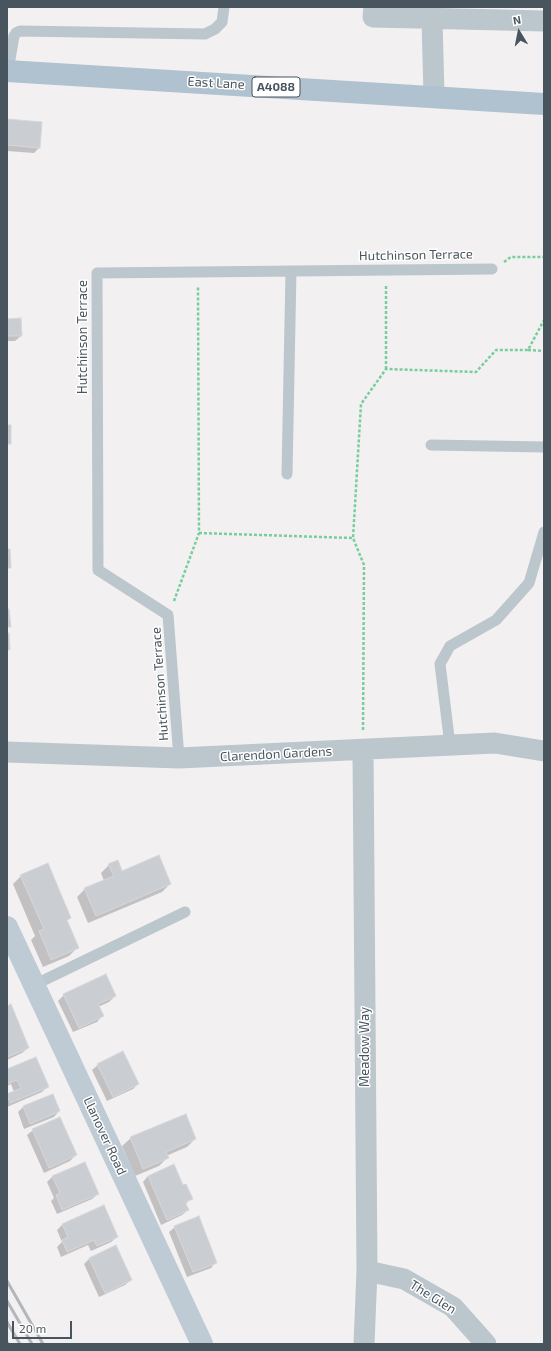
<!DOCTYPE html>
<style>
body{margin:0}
#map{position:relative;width:551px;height:1351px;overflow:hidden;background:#f3f0f1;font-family:"Exo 2",sans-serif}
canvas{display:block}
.frame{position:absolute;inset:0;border:8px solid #48555e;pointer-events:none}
.north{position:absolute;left:499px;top:12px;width:40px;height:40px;-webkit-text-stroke:3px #fff;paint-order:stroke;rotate:350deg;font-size:11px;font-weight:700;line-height:16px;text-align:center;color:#48555e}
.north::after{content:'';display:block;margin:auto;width:14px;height:18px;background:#48555e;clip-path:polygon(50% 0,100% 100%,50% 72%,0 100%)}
.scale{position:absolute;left:12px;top:1321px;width:60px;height:18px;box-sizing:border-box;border:2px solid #48555e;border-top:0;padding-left:5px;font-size:12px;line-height:14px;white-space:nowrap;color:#48555e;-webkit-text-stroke:3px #fff;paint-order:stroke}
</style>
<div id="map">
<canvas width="551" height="1351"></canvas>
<div class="frame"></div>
<div class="north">N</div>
<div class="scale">20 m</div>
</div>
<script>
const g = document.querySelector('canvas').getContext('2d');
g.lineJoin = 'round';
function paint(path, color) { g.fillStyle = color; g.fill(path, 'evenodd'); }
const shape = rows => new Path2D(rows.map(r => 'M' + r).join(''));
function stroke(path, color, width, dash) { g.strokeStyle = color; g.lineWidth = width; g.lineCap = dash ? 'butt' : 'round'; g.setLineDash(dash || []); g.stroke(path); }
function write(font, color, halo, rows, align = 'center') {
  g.font = font + ' "Exo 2",sans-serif'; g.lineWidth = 3; g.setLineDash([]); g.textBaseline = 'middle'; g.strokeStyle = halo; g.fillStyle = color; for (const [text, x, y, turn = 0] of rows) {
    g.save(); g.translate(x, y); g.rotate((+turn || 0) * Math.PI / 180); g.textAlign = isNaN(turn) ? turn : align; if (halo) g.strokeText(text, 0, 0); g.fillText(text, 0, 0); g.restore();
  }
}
const shadow = shape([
 [7,120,39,148,34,153,7,151],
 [7,320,21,336,15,341,7,341],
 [109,865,122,872,170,884,162,892,88,923,77,897,85,889,104,881,101,873],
 [21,876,70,917,66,921,77,948,69,956,43,967,31,940,35,936,13,884],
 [64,995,115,996,109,1002,98,1007,102,1016,97,1022,73,1032,58,1001],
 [7,1007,28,1048,22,1053,7,1060],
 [98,1065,138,1084,133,1089,107,1101,92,1070],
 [7,1070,47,1087,42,1092,7,1107,7,1095,14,1092,11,1084,7,1086],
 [53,1095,59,1111,54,1117,24,1129,18,1112,23,1107],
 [33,1130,76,1155,70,1161,44,1173,27,1135],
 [131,1138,195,1139,187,1147,166,1156,167,1158,159,1166,135,1176,122,1146],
 [174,1166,183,1187,191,1198,185,1205,188,1210,182,1215,161,1225,143,1182,148,1176],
 [53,1176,98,1194,92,1199,57,1214,51,1201,54,1198,47,1182],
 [103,1207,117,1237,111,1242,91,1251,88,1245,61,1257,57,1247,62,1242,57,1230,62,1225],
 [175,1227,216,1262,211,1268,187,1277,169,1232],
 [115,1246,131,1280,125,1285,99,1297,84,1264,89,1259]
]);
const building = shape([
 [7,119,42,122,40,148,7,145,7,119],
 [21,318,22,336,7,336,7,319,21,318],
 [7,425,11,425,11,444,7,444,7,425],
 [7,549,10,549,11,568,7,568,7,549],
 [7,609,9,609,11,627,7,627,7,609],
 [7,633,9,633,10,650,7,650,7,633],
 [159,855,171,884,96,916,84,888,114,876,108,864,118,860,122,871,159,855],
 [48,863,71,918,67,920,79,948,51,960,39,931,44,929,20,875,48,863],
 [106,974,116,996,98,1004,104,1016,79,1028,63,994,106,974],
 [11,1004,29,1048,7,1057,7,1006,11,1004],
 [123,1051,139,1084,113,1097,97,1064,123,1051],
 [36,1057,49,1087,10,1103,7,1094,21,1088,17,1080,7,1084,7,1069,36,1057],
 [53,1094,60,1111,30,1124,23,1106,53,1094],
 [186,1114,196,1139,166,1152,169,1158,143,1169,130,1137,186,1114],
 [60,1117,77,1155,49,1168,32,1129,60,1117],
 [85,1162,99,1194,62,1210,56,1195,60,1193,52,1176,85,1162],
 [174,1164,183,1185,186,1184,193,1199,185,1202,189,1210,167,1220,148,1176,174,1164],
 [104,1205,118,1237,97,1246,94,1240,67,1252,62,1240,68,1237,62,1224,104,1205],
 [199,1216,217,1263,193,1272,174,1226,199,1216],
 [116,1245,132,1280,105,1293,89,1258,116,1245]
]);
const path = shape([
 [504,262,511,257,544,257],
 [528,350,544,351],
 [386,369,386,286],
 [199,533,353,538],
 [174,601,199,533,198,286],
 [363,730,364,565,353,538,361,404,386,369,476,372,496,350,528,350,544,320]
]);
const lane = shape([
 [8,71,14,36,16,33,20,31,205,34,215,29,222,22,224,7],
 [431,445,544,447],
 [287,474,291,271],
 [450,745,440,664,450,646,496,620,529,583,544,532],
 [179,758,168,615,98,570,97,273,492,269],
 [34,985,185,912]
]);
const street = shape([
 [374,7,373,17,544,21],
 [432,19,434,96],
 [363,750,367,1271,364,1344],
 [7,752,179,758,495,743,544,751],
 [367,1271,404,1279,453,1307,486,1344]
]);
const secondary = shape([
 [7,927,202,1344]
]);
const primary = shape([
 [7,71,544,104]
]);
const rail = shape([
 [7,1281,43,1344],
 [7,1301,32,1344],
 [7,1322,20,1344],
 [7,1342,8,1344]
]);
const shields = [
 [276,87,48]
];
const shieldNames = [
 ["A4088",276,87]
];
const streetNames = [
 ["East Lane",216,83,3],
 ["Hutchinson Terrace",416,255,-1],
 ["Hutchinson Terrace",83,337,-90],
 ["Hutchinson Terrace",160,684,-94],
 ["Clarendon Gardens",276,754,-3],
 ["Meadow Way",365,1047,-90],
 ["Llanover Road",105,1136,65],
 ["The Glen",433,1297,32]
];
paint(shadow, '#0003');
paint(building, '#caced3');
stroke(building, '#d4d7dc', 1);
stroke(path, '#77ce9d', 2.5, [3, 2]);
stroke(lane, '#bcc6cd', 11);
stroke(street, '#bcc6cd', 21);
stroke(secondary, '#becad4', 22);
stroke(primary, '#b0c2cf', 22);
stroke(rail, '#b3b6bb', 3);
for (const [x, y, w] of shields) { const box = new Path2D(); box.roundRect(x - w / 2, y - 10, w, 20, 3); g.fillStyle = '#fff'; g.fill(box); stroke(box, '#48555e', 1); }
write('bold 12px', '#48555e', null, shieldNames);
write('13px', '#48555e', '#fff', streetNames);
</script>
